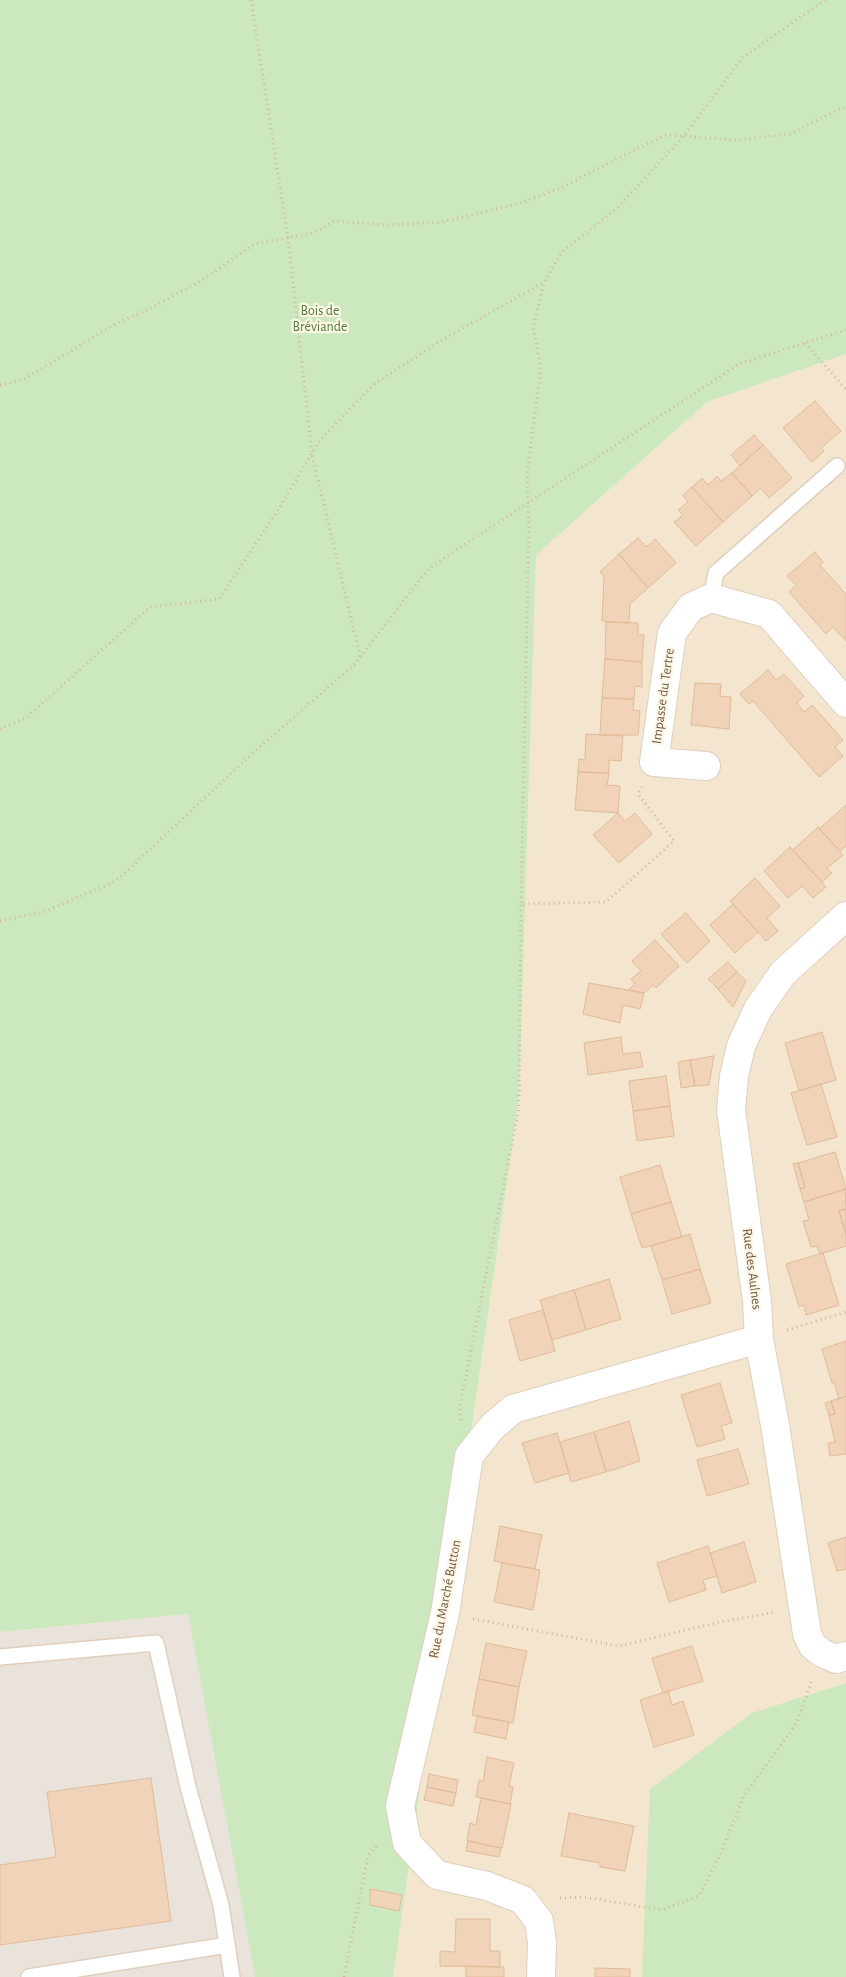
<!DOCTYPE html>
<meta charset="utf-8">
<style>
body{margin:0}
canvas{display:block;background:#fbf3e0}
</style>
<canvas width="846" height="1977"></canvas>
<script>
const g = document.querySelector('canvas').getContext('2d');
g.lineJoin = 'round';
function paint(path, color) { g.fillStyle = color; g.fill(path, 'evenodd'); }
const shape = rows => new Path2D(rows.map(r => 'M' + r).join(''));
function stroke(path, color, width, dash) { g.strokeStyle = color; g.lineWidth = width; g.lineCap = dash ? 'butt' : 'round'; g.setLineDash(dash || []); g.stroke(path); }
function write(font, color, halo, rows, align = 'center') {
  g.font = font + ' "Alegreya Sans",sans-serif'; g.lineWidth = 4.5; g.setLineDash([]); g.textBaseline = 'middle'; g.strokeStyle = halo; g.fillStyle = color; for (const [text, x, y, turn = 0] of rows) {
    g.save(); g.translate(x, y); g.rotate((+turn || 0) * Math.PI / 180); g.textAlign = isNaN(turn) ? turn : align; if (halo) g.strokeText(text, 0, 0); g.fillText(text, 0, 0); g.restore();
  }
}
const residential = shape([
 [846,354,846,1977,393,1977,519,1098,536,555,707,402]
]);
const industrial = shape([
 [188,1614,255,1977,0,1977,0,1632]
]);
const green = shape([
 [0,0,846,0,846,354,707,402,536,555,519,1098,393,1977,255,1977,188,1614,0,1632],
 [846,1683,846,1977,642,1977,650,1789,752,1713]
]);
const building = shape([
 [815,401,841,431,821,448,824,451,812,462,783,428,815,401],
 [754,435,763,445,740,466,731,455,754,435],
 [763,445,792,478,769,498,761,488,752,496,732,473,763,445],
 [732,473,752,496,723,522,692,487,702,478,708,485,717,476,721,481,732,473],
 [692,487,723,522,696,546,674,522,683,515,678,510,688,502,683,495,692,487],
 [638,538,646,547,655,539,676,563,648,588,619,554,638,538],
 [815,552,823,562,820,565,846,594,846,641,833,627,826,634,789,592,796,585,787,576,815,552],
 [619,554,648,588,630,604,629,623,602,621,604,576,600,572,619,554],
 [606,622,638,623,638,635,644,635,642,662,605,659,606,622],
 [605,659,642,662,642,687,635,686,634,699,602,698,605,659],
 [768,670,776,680,784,674,804,696,797,703,804,712,812,705,843,740,835,747,843,756,819,777,753,701,749,704,740,694,768,670],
 [695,683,721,684,720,696,731,697,729,729,691,725,695,683],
 [602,698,634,699,633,710,640,711,638,735,600,735,602,698],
 [586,734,623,736,621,761,609,760,609,773,578,772,579,759,585,760,586,734],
 [578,772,609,773,607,785,620,786,618,813,575,810,578,772],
 [846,805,846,846,840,851,819,829,846,805],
 [618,813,625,821,635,813,652,834,619,863,593,835,618,813],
 [818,827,843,855,827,868,832,873,822,882,793,850,818,827],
 [790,847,826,887,813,898,802,886,788,898,764,871,790,847],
 [755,878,780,906,767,918,778,931,766,941,730,901,755,878],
 [733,904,758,932,735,953,710,925,733,904],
 [686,913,710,941,687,963,661,934,686,913],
 [655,940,679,966,656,988,653,985,644,993,628,990,635,984,631,979,641,971,632,961,655,940],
 [728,962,737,972,718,989,708,979,728,962],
 [737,972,746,981,733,1007,718,989,737,972],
 [589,983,644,993,640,1009,623,1005,620,1023,583,1014,589,983],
 [822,1032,836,1080,799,1091,785,1043,822,1032],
 [621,1037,623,1054,640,1052,643,1067,588,1075,584,1043,621,1037],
 [714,1056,709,1085,695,1086,690,1060,714,1056],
 [690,1060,695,1086,681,1088,678,1062,690,1060],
 [666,1076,670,1106,633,1111,629,1081,666,1076],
 [821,1084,837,1137,807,1145,791,1093,821,1084],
 [670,1106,674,1136,637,1141,633,1111,670,1106],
 [835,1152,846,1189,804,1202,800,1189,805,1187,798,1163,835,1152],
 [798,1163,805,1187,800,1189,793,1164,798,1163],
 [660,1165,671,1202,631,1214,620,1177,660,1165],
 [845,1189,846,1209,839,1211,846,1235,846,1246,820,1254,817,1246,811,1247,803,1221,809,1220,804,1202,845,1189],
 [671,1202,682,1237,642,1248,631,1214,671,1202],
 [846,1209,846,1234,839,1211,846,1209],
 [690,1234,700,1269,662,1280,651,1246,690,1234],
 [823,1253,839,1305,806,1315,804,1305,799,1307,786,1264,823,1253],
 [700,1269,711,1303,672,1314,662,1280,700,1269],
 [609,1279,621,1319,586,1330,574,1290,609,1279],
 [574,1290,586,1330,552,1340,540,1300,574,1290],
 [543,1310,555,1351,520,1361,509,1320,543,1310],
 [846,1341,846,1396,839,1399,834,1382,832,1383,822,1349,846,1341],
 [720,1383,732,1423,721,1426,725,1439,697,1447,681,1395,720,1383],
 [846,1396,846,1454,830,1456,828,1443,835,1442,829,1415,835,1414,831,1401,846,1396],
 [831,1401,835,1414,829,1415,825,1403,831,1401],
 [629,1421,640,1461,606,1472,594,1432,629,1421],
 [594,1432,606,1472,571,1482,560,1442,594,1432],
 [557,1433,569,1473,535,1483,522,1443,557,1433],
 [738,1449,749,1484,707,1496,697,1460,738,1449],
 [500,1526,542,1535,535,1569,494,1561,500,1526],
 [846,1537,846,1569,837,1571,828,1543,846,1537],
 [744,1542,756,1582,722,1593,710,1553,744,1542],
 [708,1546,717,1576,703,1580,706,1590,669,1602,657,1563,708,1546],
 [502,1563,540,1570,533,1610,494,1602,502,1563],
 [486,1643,527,1651,519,1687,479,1679,486,1643],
 [692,1646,703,1681,663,1693,652,1658,692,1646],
 [479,1679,519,1687,513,1723,472,1715,479,1679],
 [668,1691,672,1705,683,1701,694,1735,654,1747,640,1700,668,1691],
 [477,1716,509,1722,506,1739,474,1732,477,1716],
 [487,1757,514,1763,509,1786,513,1787,510,1804,476,1797,479,1780,483,1781,487,1757],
 [429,1774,458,1780,456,1793,427,1787,429,1774],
 [151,1778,171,1921,0,1945,0,1865,56,1857,47,1792,151,1778],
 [427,1787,456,1793,453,1806,424,1800,427,1787],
 [481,1798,511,1804,502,1848,467,1841,470,1823,476,1825,481,1798],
 [569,1813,634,1826,625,1871,600,1867,600,1863,561,1856,569,1813],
 [468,1841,501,1848,499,1857,466,1851,468,1841],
 [370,1889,402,1895,399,1911,370,1905,370,1889],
 [456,1919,490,1919,490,1951,500,1951,500,1967,440,1966,440,1951,455,1952,456,1919],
 [466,1966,504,1967,504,1977,466,1977,466,1966],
 [595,1968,630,1969,630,1977,595,1977,595,1968]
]);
const path = shape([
 [251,0,288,238,312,454,360,657],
 [805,343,846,389],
 [0,385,23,380,115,324,147,310,199,282,254,244,313,233,334,221,391,225,441,222,518,204,563,187,616,159,666,135,735,140,790,134,839,109,846,108],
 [0,729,27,717,150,607,219,599,278,510,320,440,374,384,442,340,543,283],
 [642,787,638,794,674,841,606,902,521,904,529,522,527,474,541,369,533,326,544,283,561,253,618,207,684,136,742,58,825,0],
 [0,921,44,912,116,881,255,751,355,664,429,568,739,364,846,330],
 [787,1330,846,1312],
 [461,1420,459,1411,519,1108,521,904],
 [473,1619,619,1646,720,1622,775,1612],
 [560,1898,584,1897,662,1910,699,1896,718,1859,744,1796,796,1724,812,1680],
 [344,1977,368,1856,378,1845]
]);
const lane = shape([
 [711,598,716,573,837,466],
 [0,1657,156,1643,188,1787,221,1905,232,1977],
 [29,1977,227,1945]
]);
const street = shape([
 [706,766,654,762,672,633,691,607,711,598,769,614,846,703],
 [846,916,783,973,758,1009,741,1046,734,1076,731,1110,757,1301,759,1339,775,1425,807,1634,813,1646,822,1653,836,1659,846,1656],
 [541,1977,542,1943,539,1921,523,1900,487,1886,437,1875,407,1843,400,1806,445,1613,469,1456,492,1427,513,1409,759,1339]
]);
const parkNames = [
 ["Bois de",320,311],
 ["Bréviande",320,327]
];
const streetNames = [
 ["Impasse du Tertre",663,696,-82],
 ["Rue des Aulnes",752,1269,83],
 ["Rue du Marché Button",445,1599,-79]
];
paint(residential, '#f3e5ce');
paint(industrial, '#eae3db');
paint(green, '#cce8bf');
paint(building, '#f0d3b8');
stroke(building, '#e2bb99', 1);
stroke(lane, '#dfcfbc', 18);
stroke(street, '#dfcfbc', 30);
stroke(path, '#d4b79c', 3, [1, 4]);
stroke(lane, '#fff', 15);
stroke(street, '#fff', 28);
write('14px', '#507c43', '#fff7e5', parkNames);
write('14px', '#715a48', '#fff7e5', streetNames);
</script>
